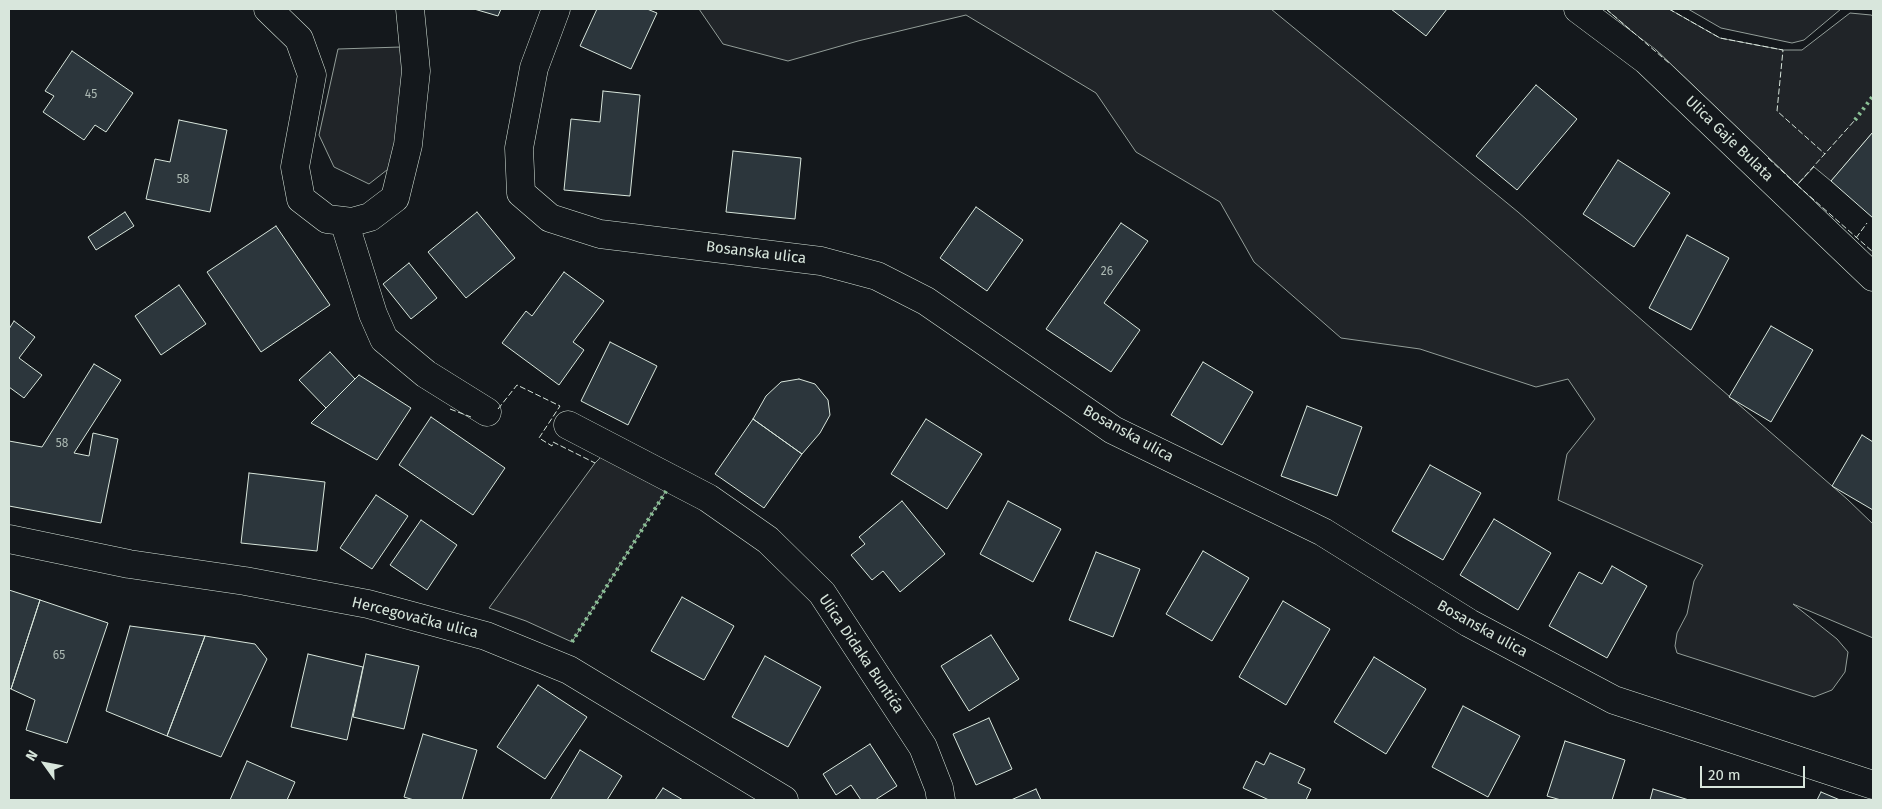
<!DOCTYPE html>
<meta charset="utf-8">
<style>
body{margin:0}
#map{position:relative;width:1882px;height:809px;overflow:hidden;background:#14181c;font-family:"Fira Sans",sans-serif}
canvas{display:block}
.frame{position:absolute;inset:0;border:10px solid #d8e6dc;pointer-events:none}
.north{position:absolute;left:20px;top:739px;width:50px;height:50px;-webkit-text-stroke:4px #14181c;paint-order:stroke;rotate:302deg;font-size:14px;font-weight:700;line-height:20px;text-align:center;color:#d8e6dc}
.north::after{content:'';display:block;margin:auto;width:18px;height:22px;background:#d8e6dc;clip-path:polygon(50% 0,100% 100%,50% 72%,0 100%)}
.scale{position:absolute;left:1700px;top:766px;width:105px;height:22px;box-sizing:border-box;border:2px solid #d8e6dc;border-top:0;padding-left:6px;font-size:15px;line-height:18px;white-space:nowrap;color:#d8e6dc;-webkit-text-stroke:4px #14181c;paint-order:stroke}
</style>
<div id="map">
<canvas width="1882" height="809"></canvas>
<div class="frame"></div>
<div class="north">N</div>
<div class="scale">20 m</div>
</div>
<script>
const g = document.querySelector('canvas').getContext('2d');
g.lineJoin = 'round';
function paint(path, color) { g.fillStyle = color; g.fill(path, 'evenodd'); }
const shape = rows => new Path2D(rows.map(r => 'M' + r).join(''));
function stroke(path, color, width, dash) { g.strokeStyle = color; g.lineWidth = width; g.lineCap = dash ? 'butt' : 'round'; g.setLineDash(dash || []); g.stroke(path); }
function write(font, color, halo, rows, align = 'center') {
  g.font = font + ' "Fira Sans",sans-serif'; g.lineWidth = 4; g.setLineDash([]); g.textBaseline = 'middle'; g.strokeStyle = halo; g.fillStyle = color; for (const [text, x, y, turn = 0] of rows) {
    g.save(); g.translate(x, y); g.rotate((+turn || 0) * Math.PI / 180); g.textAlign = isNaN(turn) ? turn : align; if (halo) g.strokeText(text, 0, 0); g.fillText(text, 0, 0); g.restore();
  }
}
const green = shape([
 [699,9,1271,9,1518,212,1847,499,1873,524,1873,638,1793,604,1837,639,1848,652,1845,672,1832,690,1814,697,1677,653,1675,646,1677,633,1687,614,1694,581,1703,565,1558,500,1567,454,1595,419,1568,379,1536,387,1420,349,1341,338,1254,262,1220,202,1136,152,1096,93,966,15,858,41,788,61,723,44,699,9],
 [1606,9,1669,9,1720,38,1783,50,1802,50,1850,13,1871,15,1873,16,1873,132,1831,181,1814,167,1797,185,1680,73,1606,9],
 [1688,9,1841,9,1804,40,1792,43,1721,28,1688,9],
 [401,47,406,119,392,166,369,184,334,167,319,135,338,49,401,47],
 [605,453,669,486,572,642,526,621,489,608,595,463,605,453]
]);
const building = shape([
 [474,9,501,9,498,16,474,9],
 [597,9,647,9,657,13,631,69,580,46,597,9],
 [1391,9,1447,9,1426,36,1391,9],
 [72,51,133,93,106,132,95,125,84,140,43,112,54,96,45,91,72,51],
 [1536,85,1577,119,1517,190,1476,156,1536,85],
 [603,91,640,95,630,196,564,190,571,119,600,122,603,91],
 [179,120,227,130,210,212,146,199,155,159,170,162,179,120],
 [1873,132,1873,218,1831,181,1873,132],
 [733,151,801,158,795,219,726,212,733,151],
 [1618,160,1670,193,1634,247,1583,214,1618,160],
 [976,207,1023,240,987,291,940,258,976,207],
 [125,212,134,226,96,250,88,237,125,212],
 [477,212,515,258,466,298,428,252,477,212],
 [1121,223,1148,241,1104,303,1140,330,1111,372,1046,329,1121,223],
 [276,226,330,305,261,352,207,272,276,226],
 [1687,235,1729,258,1691,330,1649,308,1687,235],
 [409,263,437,298,411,319,383,284,409,263],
 [564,272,604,301,573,342,584,350,559,385,502,343,526,311,532,316,564,272],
 [179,285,206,324,161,355,135,316,179,285],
 [14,321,35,337,19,358,42,375,24,398,9,387,9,329,14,321],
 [1771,326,1813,350,1771,422,1729,397,1771,326],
 [610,342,657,366,628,425,581,401,610,342],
 [330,352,355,379,326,408,299,380,330,352],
 [1203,362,1253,392,1222,445,1171,415,1203,362],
 [94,364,121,380,74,453,89,456,93,433,118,439,101,523,9,506,9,441,42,447,94,364],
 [359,375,411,408,377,460,311,423,359,375],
 [799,379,815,384,828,400,830,415,820,433,802,454,753,419,766,396,781,382,799,379],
 [1307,406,1362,427,1337,496,1281,476,1307,406],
 [431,417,505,468,473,515,399,465,431,417],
 [753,419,802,454,764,508,715,474,753,419],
 [926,419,982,454,947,509,891,474,926,419],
 [1862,435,1873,442,1873,510,1832,486,1862,435],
 [1430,465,1481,493,1443,560,1392,531,1430,465],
 [249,473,325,482,317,551,241,543,249,473],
 [376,495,408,516,372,569,340,548,376,495],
 [902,501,945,554,900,592,883,571,872,580,851,555,865,544,859,537,902,501],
 [1008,501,1061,529,1033,582,980,554,1008,501],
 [1494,519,1551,553,1518,610,1460,575,1494,519],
 [421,520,457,545,427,590,390,565,421,520],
 [1203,551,1249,578,1212,641,1166,614,1203,551],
 [1096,552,1140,569,1113,637,1069,620,1096,552],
 [1612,566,1647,586,1607,658,1549,626,1579,572,1602,584,1612,566],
 [9,590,40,600,11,689,9,688,9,590],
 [682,597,734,626,704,680,651,651,682,597],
 [40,600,108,623,67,743,26,730,35,700,11,689,40,600],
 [1283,601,1330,629,1286,705,1239,677,1283,601],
 [130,626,205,636,167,736,106,711,130,626],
 [991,635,1019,679,969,711,941,666,991,635],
 [205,636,255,644,267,659,221,757,167,736,205,636],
 [308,654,363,667,347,740,291,727,308,654],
 [366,654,419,666,404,729,353,717,366,654],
 [765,656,821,687,788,747,732,717,765,656],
 [1374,657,1426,689,1386,754,1334,722,1374,657],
 [538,685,587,717,545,779,497,747,538,685],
 [1463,706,1520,736,1488,797,1432,767,1463,706],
 [989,718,1012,769,976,785,953,734,989,718],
 [423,734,477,750,462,800,414,800,404,797,423,734],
 [1565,741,1625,760,1612,800,1561,800,1547,796,1565,741],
 [870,744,897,786,875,800,861,800,851,785,836,795,823,774,870,744],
 [580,750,622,776,607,800,550,800,580,750],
 [1270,753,1305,769,1298,783,1311,789,1306,800,1269,800,1243,788,1256,761,1264,765,1270,753],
 [247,761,295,782,287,800,230,800,247,761],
 [663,788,683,800,655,800,663,788],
 [1036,789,1041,800,1011,800,1036,789],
 [1653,789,1689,800,1650,800,1653,789],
 [1821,792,1840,800,1817,800,1821,792]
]);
const street = shape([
 [268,9,299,39,312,75,295,167,301,199,327,219,352,222,370,217,395,198,408,145,416,71,410,9],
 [556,9,534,68,519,148,521,193,550,218,600,234,821,261,877,276,926,301,1113,430,1323,532,1469,623,1614,700,1873,785],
 [1578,9,1646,60,1873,277],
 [344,221,373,314,384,339,426,374,487,412],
 [568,425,708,498,768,540,822,593,923,747,939,788,941,800]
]);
const secondary = shape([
 [9,539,129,564,245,581,368,604,486,636,569,670,784,800]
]);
const hedge = shape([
 [1855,120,1873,96],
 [572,642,668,488]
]);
const fence = shape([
 [1606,9,1669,63],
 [1669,9,1720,38,1783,50,1777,111,1825,154],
 [1768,158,1797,185,1855,120],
 [1797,185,1873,252],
 [1856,238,1867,223],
 [450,409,471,417],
 [498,409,517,385,560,406,539,438,552,446,553,442,595,463]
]);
const numberNames = [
 ["45",91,95],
 ["58",183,180],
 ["26",1107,272],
 ["58",62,444],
 ["65",59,656]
];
const streetNames = [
 ["Ulica Gaje Bulata",1729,139,44],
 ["Bosanska ulica",756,253,7],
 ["Bosanska ulica",1128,434,29],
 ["Hercegovačka ulica",415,618,14],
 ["Bosanska ulica",1482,629,29],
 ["Ulica Didaka Buntića",861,654,56]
];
paint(green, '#202428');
stroke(green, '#939e99', 1);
paint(building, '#2c363c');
stroke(building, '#d8e6dc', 1);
stroke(street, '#d8e6dc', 29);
stroke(secondary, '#d8e6dc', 29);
stroke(street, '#14181c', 28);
stroke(secondary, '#14181c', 28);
stroke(hedge, '#8ac095', 4, [2.5, 4]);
stroke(fence, '#d8e6dc', 1, [6, 2.5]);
write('12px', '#adbab4', null, numberNames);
write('15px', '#d8e6dc', '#14181c', streetNames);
</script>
